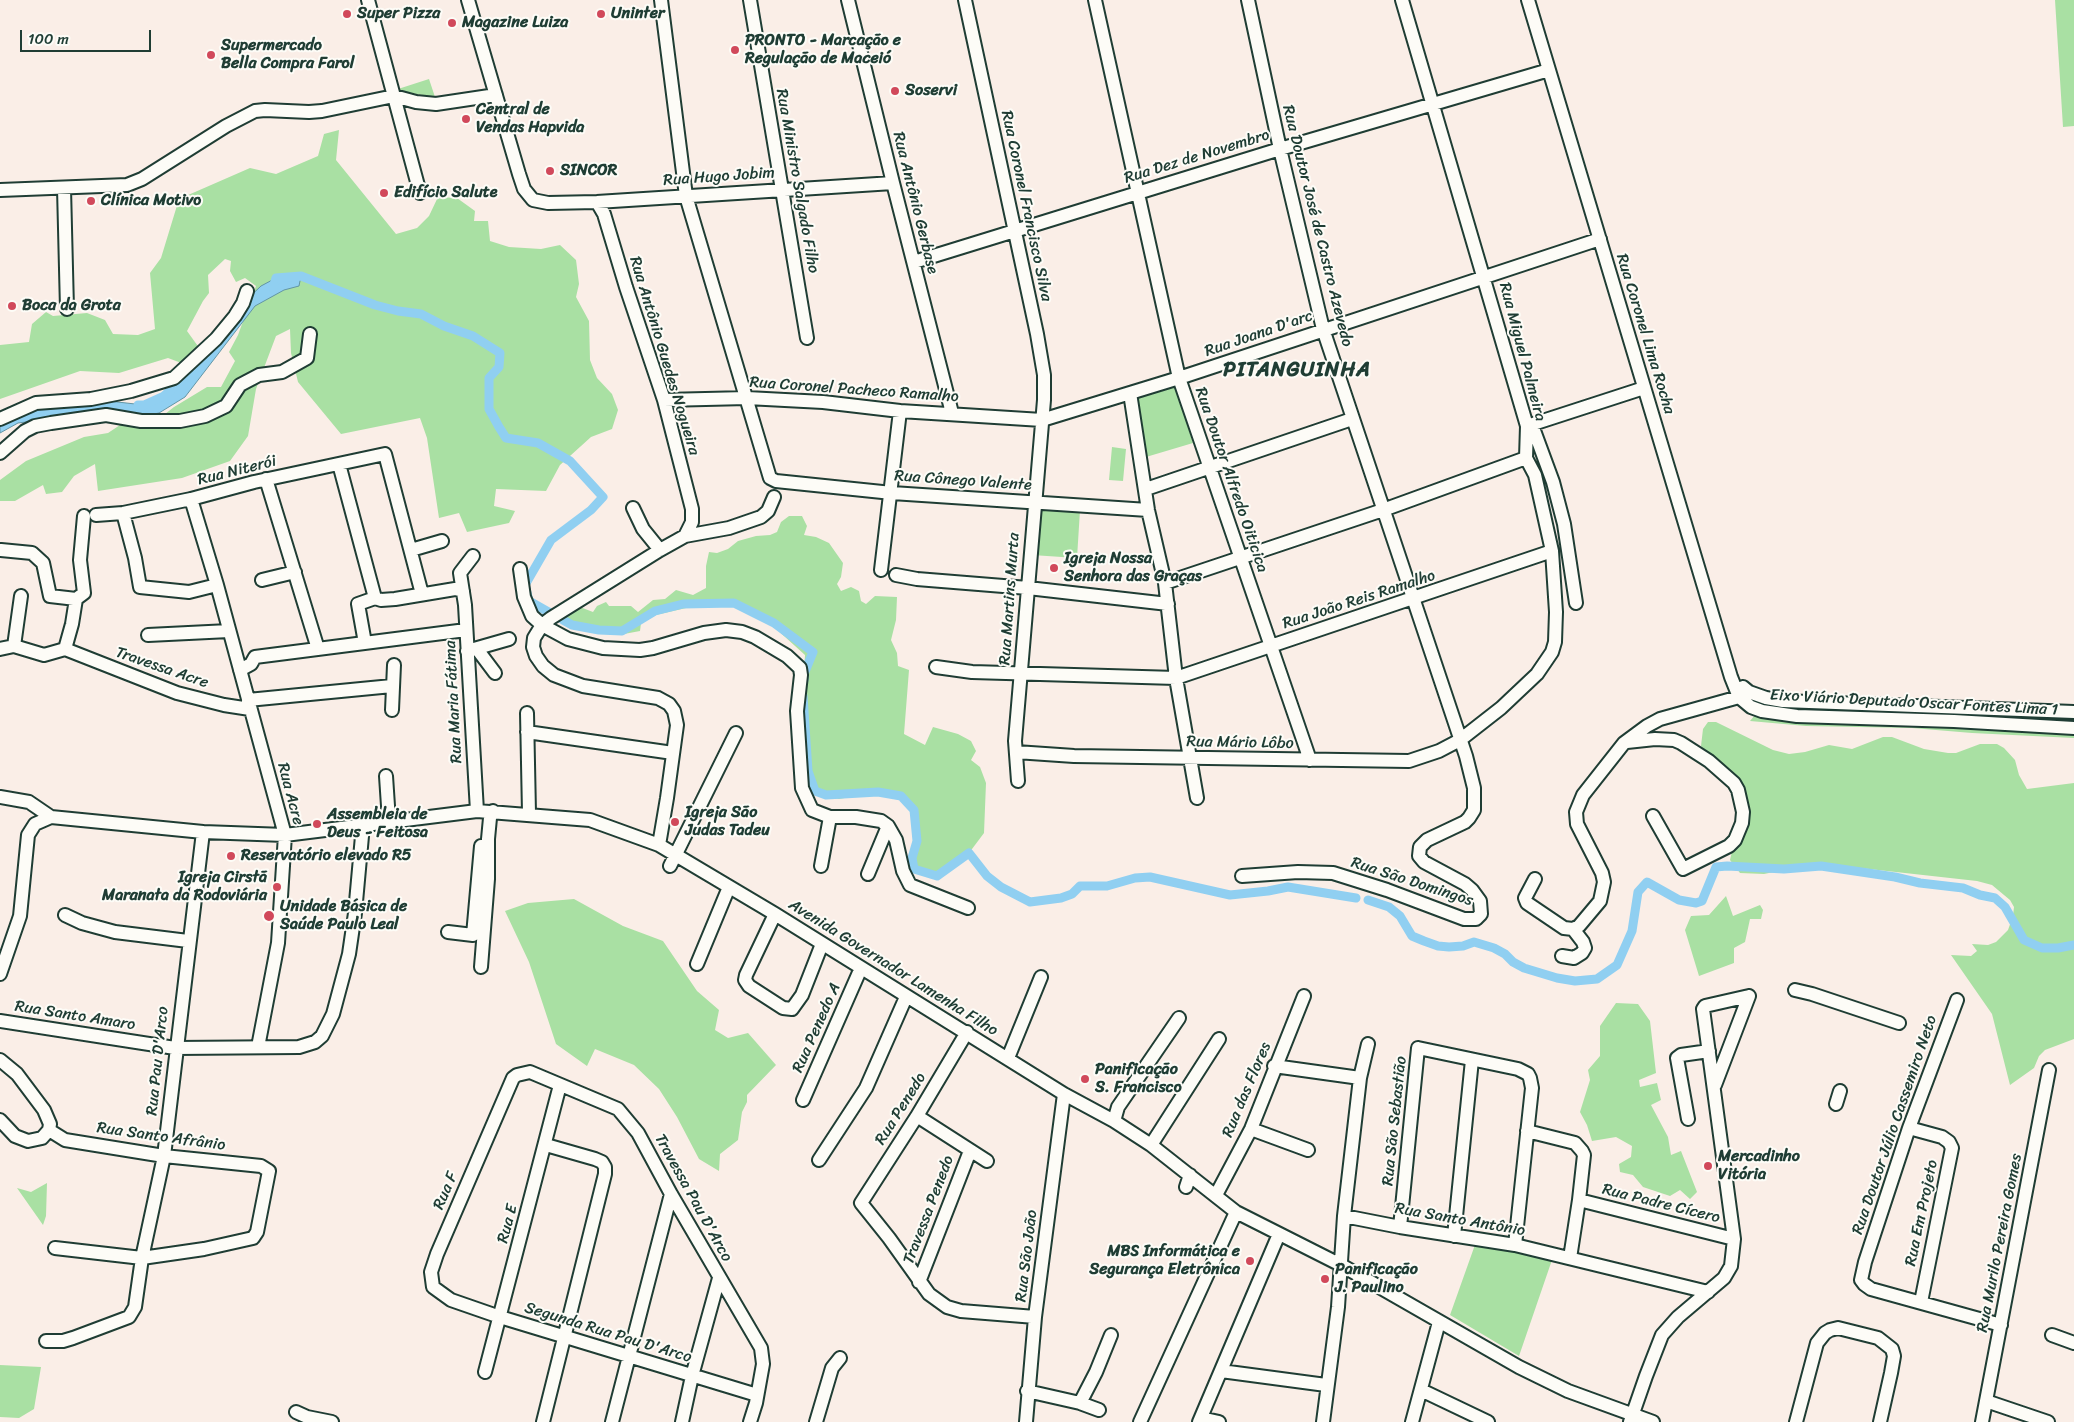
<!DOCTYPE html>
<meta charset="utf-8">
<style>
body{margin:0}
#map{position:relative;width:2074px;height:1422px;overflow:hidden;background:#faeee7;font-family:Sriracha,sans-serif}
canvas{display:block}
.scale{position:absolute;left:20px;top:30px;width:131px;height:22px;box-sizing:border-box;border:2px solid #1f3d34;border-top:0;padding-left:6px;font-size:15px;line-height:18px;white-space:nowrap;color:#1f3d34;-webkit-text-stroke:4px #fdfcf7;paint-order:stroke}
</style>
<div id="map">
<canvas width="2074" height="1422"></canvas>
<div class="scale">100 m</div>
</div>
<script>
const g = document.querySelector('canvas').getContext('2d');
g.lineJoin = 'round';
function paint(path, color) { g.fillStyle = color; g.fill(path, 'evenodd'); }
const shape = rows => new Path2D(rows.map(r => 'M' + r).join(''));
function stroke(path, color, width, dash) { g.strokeStyle = color; g.lineWidth = width; g.lineCap = dash ? 'butt' : 'round'; g.setLineDash(dash || []); g.stroke(path); }
function write(font, color, halo, rows, align = 'center') {
  g.font = font + ' Sriracha,sans-serif'; g.lineWidth = 4; g.setLineDash([]); g.textBaseline = 'middle'; g.strokeStyle = halo; g.fillStyle = color; for (const [text, x, y, turn = 0] of rows) {
    g.save(); g.translate(x, y); g.rotate((+turn || 0) * Math.PI / 180); g.textAlign = isNaN(turn) ? turn : align; if (halo) g.strokeText(text, 0, 0); g.fillText(text, 0, 0); g.restore();
  }
}
const green = shape([
 [2055,0,2074,0,2074,126,2063,127],
 [429,79,435,97,410,93,398,89],
 [339,130,336,160,396,234,417,228,429,216,438,197,457,198,475,211,474,221,488,221,490,241,509,247,541,249,560,245,576,260,579,284,576,297,589,321,590,360,597,378,612,394,618,410,612,429,591,437,560,465,546,491,496,489,494,506,515,511,509,523,467,532,459,513,439,518,427,438,420,418,341,434,298,382,291,353,290,329,276,336,256,389,248,436,230,461,182,478,98,491,95,464,74,476,62,492,46,494,43,485,15,501,0,501,0,480,26,461,84,437,108,433,123,423,147,428,174,407,207,387,221,387,235,361,229,352,238,335,256,286,245,278,236,282,230,271,231,261,225,259,208,275,209,293,203,301,187,331,200,349,184,364,168,358,119,373,80,371,0,399,0,345,29,342,32,324,46,312,53,316,87,313,105,320,113,334,138,335,155,329,150,273,161,258,179,199,250,168,276,174,318,156,324,134],
 [1175,384,1193,443,1146,457,1137,398],
 [1112,447,1126,449,1123,481,1109,480],
 [1036,507,1080,510,1077,558,1032,555],
 [789,516,802,516,807,526,804,535,816,537,829,543,843,563,841,577,837,584,841,591,851,587,859,591,861,601,866,604,875,596,897,597,896,620,891,640,897,653,898,666,909,670,904,734,925,745,933,727,958,734,971,741,976,751,971,760,980,767,986,783,984,833,966,857,937,876,920,873,909,864,915,828,909,804,904,799,878,792,839,799,813,795,805,783,801,724,805,655,774,627,754,614,734,606,712,602,656,615,641,623,640,631,624,634,564,623,551,612,560,603,572,604,593,612,597,606,606,602,609,606,631,606,638,612,653,600,665,599,676,590,693,595,706,588,706,566,709,552,717,553,728,549,738,541,756,536,770,535,777,532,781,522],
 [1755,715,2074,730,2074,738,1972,733,1912,728,1806,726,1750,721],
 [1708,722,1716,722,1773,750,1789,754,1805,752,1829,745,1852,749,1883,737,1892,737,1924,749,1948,753,1956,753,1980,744,1997,744,2004,748,2015,760,2019,775,2027,789,2074,783,2074,1039,2045,1050,2039,1056,2034,1068,2010,1085,1992,1014,1951,955,1971,956,1977,951,1972,944,1988,945,1996,942,2008,930,2013,916,2014,907,2010,900,1992,885,1977,881,1851,867,1819,868,1803,866,1764,874,1740,873,1730,860,1743,804,1701,746,1703,729],
 [1726,896,1733,916,1760,905,1763,910,1761,919,1750,919,1745,942,1734,948,1734,963,1699,976,1685,930,1691,916,1709,915],
 [574,899,623,926,663,941,697,991,719,1010,715,1030,728,1038,748,1033,776,1065,747,1095,747,1102,742,1112,738,1140,720,1154,719,1171,699,1159,677,1117,659,1089,634,1065,595,1049,587,1066,556,1044,529,962,505,911,528,903],
 [1616,1003,1638,1004,1650,1021,1656,1073,1639,1080,1640,1087,1657,1083,1661,1100,1651,1105,1668,1137,1671,1155,1681,1151,1697,1192,1690,1199,1680,1190,1670,1196,1643,1187,1633,1175,1620,1172,1619,1164,1631,1157,1632,1146,1616,1137,1592,1141,1587,1125,1580,1112,1590,1080,1588,1070,1600,1056,1600,1026],
 [47,1183,46,1216,43,1225,17,1188,31,1192],
 [1476,1242,1553,1257,1519,1356,1450,1315],
 [0,1365,41,1367,34,1409,19,1418,0,1417]
]);
const water = shape([
 [301,276,299,286,284,290,255,306,185,397,159,413,143,416,50,419,18,423,0,433,0,422,20,410,91,399,144,405,164,397,187,376,243,303,261,286,276,278,301,276]
]);
const canal = shape([
 [273,288,276,278,301,276,375,305,398,311,421,314,444,326,473,336,500,353,499,367,489,378,489,409,499,427,506,438,538,443,570,461,603,497,591,510,551,540,525,585,529,601,559,618],
 [138,405,144,405,164,396,187,376,196,363],
 [563,620,572,625,599,630,622,631,655,611,683,604,734,603,774,623,813,652,804,674,804,680],
 [803,696,808,771,815,791,826,795,878,792,901,796,914,810,917,841,912,858,914,869,937,876,969,853,987,876,1001,887,1030,902,1061,898,1072,894,1080,886,1107,886,1135,878,1150,877,1230,895,1268,891,1288,887,1356,898],
 [1368,900,1389,907,1400,916,1412,936,1424,941,1438,946,1449,947,1463,946,1474,942,1494,948,1505,954,1513,962,1524,968,1557,978,1575,981,1597,979,1617,965,1632,931,1638,892,1647,882,1679,900,1696,903,1702,901,1716,867,1727,866,1784,869,1821,866,1895,877,1920,883,1963,888,1980,895,1995,898,2005,907,2024,940,2042,948,2058,948,2074,945]
]);
const minor = shape([
 [368,0,420,193],
 [468,0,519,174,524,189,533,200,548,203,597,202,893,183],
 [661,0,686,196,770,478,776,481,892,493,1148,510],
 [750,0,807,338],
 [848,0,893,183,952,413],
 [965,0,1037,334,1044,375,1044,400,1015,741,1018,781],
 [1095,0,1179,378,1310,760],
 [1528,0,1731,677,1739,697,1751,707,1762,711,1797,716,1954,721,2074,728],
 [64,188,67,309],
 [0,190,127,185,142,179,226,126,255,111,265,110,309,112,322,111,394,96,416,102,436,104,496,95],
 [597,202,604,214,626,287,664,400,692,509,692,522,685,536],
 [914,262,1280,149,1549,70],
 [1130,393,1148,510,1165,583,1176,678,1197,798],
 [664,400,747,398,823,402,900,411,1042,420,1179,378,1600,239],
 [0,419,36,403,91,399,131,391,174,378,216,339,235,316,243,303,247,291],
 [1532,425,1553,482,1564,524,1576,603],
 [1527,426,1644,388],
 [0,453,25,431,35,426,51,423,106,415,141,421,180,421,205,416,226,406,240,385,259,375,282,372,307,358,310,334],
 [339,464,375,598],
 [266,479,318,649],
 [1146,489,1352,419],
 [191,499,217,585,285,835,278,943,258,1047],
 [633,508,643,529,660,550],
 [123,513,135,558,140,587,189,592,217,585],
 [96,515,123,513,191,499,254,482,385,454,422,594],
 [1,550,32,553,43,563,50,596,76,599],
 [411,550,442,541],
 [473,556,460,573,465,605,477,811],
 [520,569,524,597,532,616,542,625,568,639,603,648,640,650,653,648,704,633,726,630,742,632,755,637,787,656,800,668,801,675,797,711,802,788,812,810,830,817,856,817,881,821,888,826,896,840,903,871,910,885,968,908],
 [881,570,900,411],
 [896,575,917,579,1028,588,1168,604],
 [262,580,295,572],
 [1165,583,1383,510,1526,458],
 [375,598,381,600,395,599,455,589,463,591],
 [148,635,229,631],
 [365,643,358,604,375,598],
 [14,646,21,596],
 [0,649,14,646,44,655,65,649],
 [65,649,177,693,224,705,250,709],
 [65,649,72,624,76,599,84,593,80,560,84,516],
 [477,649,495,673],
 [467,651,509,639],
 [936,667,972,672,1176,678,1552,551],
 [240,670,251,664,255,657,466,630],
 [1743,687,1749,692,1766,698,1783,701,2074,712],
 [248,700,392,686],
 [392,710,394,665],
 [527,713,529,813],
 [527,732,673,753],
 [1627,742,1655,739,1674,740,1681,743,1709,761,1734,783,1738,790,1743,812,1742,823,1735,840,1729,846,1683,869,1653,816],
 [1016,752,1074,756,1409,761,1439,751,1460,740,1501,708,1537,674,1552,652,1555,642,1556,612,1552,551,1535,475,1526,458,1527,426,1402,0],
 [386,776,389,821],
 [0,797,29,802,51,817],
 [659,845,667,798,677,725,674,711,669,704,658,698,583,686,554,675,543,666,536,656,533,647,534,638,542,625,551,618,660,550,685,536,729,528,761,517,768,511,774,497],
 [670,866,736,733],
 [821,866,830,817],
 [868,874,888,826],
 [1242,876,1298,872,1333,873,1387,890,1464,919,1476,919,1481,914,1480,901,1472,890,1465,884,1424,862,1419,856,1420,847,1427,840,1465,822,1469,818,1474,810,1474,788,1466,756,1323,329,1280,149,1248,0],
 [1535,879,1525,898,1527,903,1564,928,1573,929,1579,926,1600,901,1604,882,1602,873,1577,824,1576,812,1583,795,1624,743,1647,726,1660,719,1739,697,1749,692],
 [775,914,746,975,745,980,749,986,783,1008,792,1009,802,995,822,944],
 [65,915,82,923,115,932,188,941],
 [448,932,473,935,481,846],
 [1562,956,1574,958,1582,953,1585,948,1583,942,1573,929],
 [697,964,729,887],
 [481,967,488,879,488,839,490,818,493,811],
 [0,974,20,916,28,835,35,824,51,817,203,832,285,835,477,811,590,820,659,845,775,914,1064,1094,1114,1121,1151,1145,1236,1212,1341,1265,1519,1367,1568,1391,1653,1422],
 [1795,990,1812,994,1899,1023],
 [1957,1000,1909,1128,1865,1262,1861,1280,1864,1284,1871,1289,2001,1325],
 [0,1021,175,1048,299,1047,315,1042,322,1036,333,1014,349,954,355,913,363,825],
 [967,1032,917,1116,861,1203,889,1238,929,1294,947,1307,961,1311,1035,1317],
 [1008,1058,1041,977],
 [0,1060,17,1074,44,1110,50,1124,49,1130,42,1138,28,1141,15,1136,0,1120],
 [1274,1066,1360,1078],
 [1715,1085,1749,996],
 [803,1100,861,968],
 [1836,1104,1840,1091],
 [917,1116,987,1161],
 [1688,1119,1677,1058,1681,1055,1709,1051],
 [1114,1121,1118,1107,1179,1018],
 [1909,1128,1942,1137,1949,1142,1952,1148,1921,1302],
 [1251,1129,1308,1150],
 [49,1130,65,1140,164,1156,261,1166,269,1171,257,1232,253,1238,204,1249,142,1258,55,1248],
 [1527,1131,1575,1143,1582,1151,1584,1155,1579,1200,1570,1258],
 [1151,1145,1219,1039],
 [819,1160,866,1088,906,997],
 [1186,1187,1190,1175],
 [1216,1195,1251,1129,1304,996],
 [1579,1200,1734,1239],
 [1344,1216,1400,1227,1515,1245,1708,1292],
 [1400,1227,1418,1048,1518,1069,1528,1074,1530,1078,1532,1088,1515,1245],
 [1454,1236,1472,1060],
 [919,1282,970,1151],
 [2052,1335,2074,1343],
 [46,1341,63,1341,73,1338,129,1317,135,1307,142,1258,164,1156,203,832],
 [1221,1371,1326,1385],
 [485,1372,560,1085],
 [1421,1390,1488,1422],
 [1027,1391,1080,1403,1099,1410],
 [1986,1401,2048,1422],
 [1080,1403,1096,1372,1111,1335],
 [296,1412,307,1417,332,1422],
 [1201,1418,1219,1422],
 [543,1422,605,1174,605,1167,602,1162,595,1159,546,1145],
 [612,1422,671,1194],
 [682,1422,692,1376,719,1278],
 [750,1422,756,1403,763,1364,761,1348,671,1194,638,1133,618,1109,530,1072,517,1075,513,1078,437,1254,431,1272,433,1287,451,1300,500,1317,757,1395],
 [816,1422,832,1368,840,1358],
 [1026,1422,1035,1317,1064,1094],
 [1140,1422,1236,1212],
 [1199,1422,1279,1234],
 [1323,1422,1338,1307,1344,1216,1360,1078,1368,1044],
 [1412,1422,1439,1322],
 [1630,1422,1646,1376,1662,1335,1678,1317,1724,1278,1731,1266,1734,1239,1703,1009,1705,1006,1749,996],
 [1796,1422,1817,1343,1825,1333,1830,1330,1838,1328,1878,1338,1892,1349,1894,1356,1891,1373,1880,1422],
 [1982,1422,2049,1070]
]);
const markers = [
 [347,14,5,"#d1495b"],
 [601,14,5,"#d1495b"],
 [452,23,5,"#d1495b"],
 [735,50,5,"#d1495b"],
 [211,55,5,"#d1495b"],
 [895,91,5,"#d1495b"],
 [466,119,5,"#d1495b"],
 [550,171,5,"#d1495b"],
 [384,193,5,"#d1495b"],
 [91,201,5,"#d1495b"],
 [12,306,5,"#d1495b"],
 [1054,568,5,"#d1495b"],
 [675,822,5,"#d1495b"],
 [317,824,5,"#d1495b"],
 [231,856,5,"#d1495b"],
 [277,887,5,"#d1495b"],
 [269,916,6,"#d1495b"],
 [1085,1079,5,"#d1495b"],
 [1708,1166,5,"#d1495b"],
 [1250,1261,5,"#d1495b"],
 [1325,1279,5,"#d1495b"]
];
const poiNames = [
 ["Super Pizza",357,14],
 ["Uninter",611,14],
 ["Magazine Luiza",462,23],
 ["PRONTO - Marcação e",745,41],
 ["Regulação de Maceió",745,59],
 ["Supermercado",221,46],
 ["Bella Compra Farol",221,64],
 ["Soservi",905,91],
 ["Central de",476,110],
 ["Vendas Hapvida",476,128],
 ["SINCOR",560,171],
 ["Edifício Salute",394,193],
 ["Clínica Motivo",101,201],
 ["Boca da Grota",22,306],
 ["Igreja Nossa",1064,559],
 ["Senhora das Graças",1064,577],
 ["Igreja São",685,813],
 ["Judas Tadeu",685,831],
 ["Assembleia de",327,815],
 ["Deus - Feitosa",327,833],
 ["Reservatório elevado R5",241,856],
 ["Igreja Cirstã",267,878,"right"],
 ["Maranata da Rodoviária",267,896,"right"],
 ["Unidade Básica de",280,907],
 ["Saúde Paulo Leal",280,925],
 ["Panificação",1095,1070],
 ["S. Francisco",1095,1088],
 ["Mercadinho",1718,1157],
 ["Vitória",1718,1175],
 ["MBS Informática e",1240,1252,"right"],
 ["Segurança Eletrônica",1240,1270,"right"],
 ["Panificação",1335,1270],
 ["J. Paulino",1335,1288]
];
const streetNames = [
 ["Rua Dez de Novembro",1197,157,-17],
 ["Rua Hugo Jobim",719,177,-4],
 ["Rua Ministro Salgado Filho",797,181,80],
 ["Rua Antônio Gerbase",915,203,76],
 ["Rua Coronel Francisco Silva",1026,206,78],
 ["Rua Doutor José de Castro Azevedo",1317,226,76],
 ["Rua Joana D'arc",1259,334,-19],
 ["Rua Coronel Lima Rocha",1645,334,73],
 ["Rua Miguel Palmeira",1522,352,75],
 ["Rua Antônio Guedes Nogueira",664,356,73],
 ["Rua Coronel Pacheco Ramalho",854,390,4],
 ["Rua Niterói",237,471,-14],
 ["Rua Doutor Alfredo Oiticica",1231,480,71],
 ["Rua Cônego Valente",963,481,4],
 ["Rua Martins Murta",1010,599,-86],
 ["Rua João Reis Ramalho",1359,600,-18],
 ["Travessa Acre",162,668,19],
 ["Rua Maria Fátima",454,702,-93],
 ["Eixo Viário Deputado Oscar Fontes Lima 1",1914,703,3],
 ["Rua Mário Lôbo",1240,743,1],
 ["Rua Acre",290,794,75],
 ["Rua São Domingos",1412,882,18],
 ["Avenida Governador Lamenha Filho",893,968,32],
 ["Rua Santo Amaro",75,1016,9],
 ["Rua Penedo A",817,1028,-66],
 ["Rua Pau D'Arco",158,1061,-84],
 ["Rua das Flores",1247,1090,-67],
 ["Rua Penedo",901,1109,-58],
 ["Rua São Sebastião",1395,1121,-84],
 ["Rua Doutor Júlio Cassemiro Neto",1895,1125,-71],
 ["Rua Santo Afrânio",161,1137,8],
 ["Rua F",446,1191,-67],
 ["Travessa Pau D'Arco",693,1198,61],
 ["Rua Padre Cícero",1661,1204,14],
 ["Travessa Penedo",929,1210,-69],
 ["Rua Em Projeto",1922,1213,-78],
 ["Rua Santo Antônio",1460,1220,10],
 ["Rua E",508,1224,-75],
 ["Rua Murilo Pereira Gomes",2000,1243,-79],
 ["Rua São João",1027,1256,-83],
 ["Segunda Rua Pau D'Arco",608,1333,17]
];
const districtNames = [
 ["PITANGUINHA",1297,371]
];
paint(green, '#a9e0a3');
paint(water, '#90cff1');
stroke(water, '#6395a5', 1);
stroke(canal, '#90cff1', 9);
stroke(minor, '#1f3d34', 16);
stroke(minor, '#fdfcf7', 12);
for (const [x, y, r, color] of markers) { const dot = new Path2D(); dot.arc(x, y, r, 0, 2 * Math.PI); g.fillStyle = color; g.fill(dot); stroke(dot, '#fdfcf7', 2); }
write('bold 16px', '#1f3d34', '#fdfcf7', poiNames, 'left');
write('16px', '#1f3d34', '#fdfcf7', streetNames);
g.letterSpacing = '1px';
write('bold 21px', '#1f3d34', '#fdfcf7', districtNames);
g.letterSpacing = '0px';
</script>
